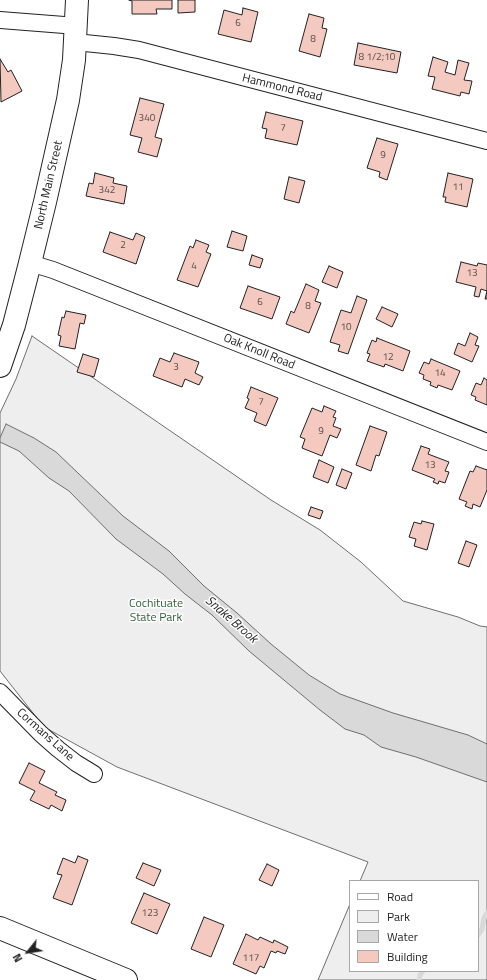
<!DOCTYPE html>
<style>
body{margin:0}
#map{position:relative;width:487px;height:980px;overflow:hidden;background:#fff;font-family:"Titillium Web",sans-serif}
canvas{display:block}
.legend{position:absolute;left:349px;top:880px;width:130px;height:92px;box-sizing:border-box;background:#fff;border:1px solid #a7a7a7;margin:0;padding:5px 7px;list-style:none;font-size:12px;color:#222}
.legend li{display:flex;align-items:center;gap:8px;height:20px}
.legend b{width:20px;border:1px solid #a7a7a7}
.north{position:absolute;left:8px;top:932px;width:40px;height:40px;-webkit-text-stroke:3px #fff;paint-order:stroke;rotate:240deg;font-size:11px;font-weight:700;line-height:16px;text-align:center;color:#222}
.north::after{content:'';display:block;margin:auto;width:14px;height:18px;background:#222;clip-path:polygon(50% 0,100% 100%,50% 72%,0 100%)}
</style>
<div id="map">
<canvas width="487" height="980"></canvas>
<ul class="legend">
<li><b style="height:5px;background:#fff"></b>Road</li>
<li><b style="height:11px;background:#eee"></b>Park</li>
<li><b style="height:11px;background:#d9d9d9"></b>Water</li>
<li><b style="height:11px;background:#f3c9c0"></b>Building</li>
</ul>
<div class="north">N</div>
</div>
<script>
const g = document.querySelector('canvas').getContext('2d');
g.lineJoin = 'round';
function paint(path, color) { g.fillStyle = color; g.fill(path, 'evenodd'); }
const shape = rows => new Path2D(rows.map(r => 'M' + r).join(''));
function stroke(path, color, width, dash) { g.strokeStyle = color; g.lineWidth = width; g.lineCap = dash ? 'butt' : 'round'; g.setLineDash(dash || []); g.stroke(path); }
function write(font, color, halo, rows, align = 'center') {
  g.font = font + ' "Titillium Web",sans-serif'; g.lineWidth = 3; g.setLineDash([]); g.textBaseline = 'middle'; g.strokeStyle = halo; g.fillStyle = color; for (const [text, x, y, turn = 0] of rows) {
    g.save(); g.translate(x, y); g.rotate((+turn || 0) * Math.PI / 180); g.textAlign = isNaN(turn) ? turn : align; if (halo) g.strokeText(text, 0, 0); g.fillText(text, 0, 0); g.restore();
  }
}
const green = shape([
 [32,336,271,500,320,530,361,562,403,601,458,617,480,626,487,627,487,980,318,980,350,904,350,971,478,971,478,881,360,881,368,862,117,767,44,727,0,671,0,413,16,379,32,336]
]);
const water = shape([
 [6,424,34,438,56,452,123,516,169,551,204,586,237,613,271,644,309,675,340,694,393,713,468,735,487,744,487,782,416,757,381,747,364,735,345,729,320,710,249,651,212,615,185,594,163,574,116,539,69,491,49,478,19,451,0,442,0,438,6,424]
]);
const stream = shape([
 [478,935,482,929,484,918,487,913],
 [419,980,420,975,423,971]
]);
const building = shape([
 [129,0,172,0,172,9,156,9,157,14,132,14,132,1,129,0],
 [178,0,195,0,195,12,178,13,178,0],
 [243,8,258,12,251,42,218,34,224,10,242,15,243,8],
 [309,14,324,18,322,28,327,29,320,57,299,51,309,14],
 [358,43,401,52,397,73,354,65,358,43],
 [433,57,448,62,445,72,455,75,458,60,469,63,464,80,472,81,469,94,461,92,460,96,432,89,435,77,428,76,433,57],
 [0,59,8,72,11,70,22,91,1,102,0,59],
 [140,98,164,104,155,137,162,139,157,157,138,152,142,138,130,135,140,98],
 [266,112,303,121,297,145,265,138,267,129,262,128,266,112],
 [377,138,398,144,387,180,379,177,380,172,367,168,377,138],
 [95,173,114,178,113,183,127,186,124,204,86,196,89,183,93,184,95,173],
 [448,173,473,179,467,207,445,202,446,197,443,197,448,173],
 [289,177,305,181,299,203,284,199,289,177],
 [232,231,247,236,243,251,227,247,232,231],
 [110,232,133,240,136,233,145,237,136,264,103,252,110,232],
 [196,240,209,245,206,252,211,254,198,287,177,280,190,246,193,248,196,240],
 [252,255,263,259,260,268,249,265,252,255],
 [461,262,477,266,478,263,487,265,487,299,485,299,487,291,481,289,479,297,474,296,476,287,456,282,461,262],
 [329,266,343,272,337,288,322,282,329,266],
 [306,284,319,290,315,301,321,303,309,333,286,324,291,311,294,313,306,284],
 [248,286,280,297,272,319,240,308,248,286],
 [357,296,367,300,348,354,338,351,340,345,330,342,341,310,351,313,357,296],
 [382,307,398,314,392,327,376,319,382,307],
 [66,311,86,315,84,324,80,323,75,349,59,346,61,336,58,335,62,317,64,318,66,311],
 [470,333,478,337,475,345,479,346,472,362,454,354,458,343,465,346,470,333],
 [377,338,410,351,403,371,385,364,384,367,367,361,370,354,367,353,372,340,376,342,377,338],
 [174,353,199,362,195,373,203,377,199,385,185,379,182,387,153,376,160,358,170,362,174,353],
 [83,354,99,359,94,377,77,372,83,354],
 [431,359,460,371,452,390,438,385,437,388,430,385,431,382,423,379,424,375,419,373,424,362,429,364,431,359],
 [484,378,487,380,487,405,475,400,476,397,471,395,476,383,481,385,484,378],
 [251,387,278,398,266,426,254,421,257,413,245,408,249,399,247,398,251,387],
 [324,406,336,411,333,417,336,418,333,426,341,429,337,438,330,435,322,456,302,448,305,439,300,437,312,408,322,412,324,406],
 [370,426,387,432,379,456,376,455,371,471,356,465,370,426],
 [421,446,430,449,428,454,449,462,445,471,449,472,445,483,439,481,438,484,433,482,435,479,412,470,421,446],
 [319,460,334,467,328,483,313,477,319,460],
 [476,466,487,470,487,490,480,507,473,504,472,509,465,506,467,502,459,499,470,471,473,472,476,466],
 [342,469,352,473,346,489,336,485,342,469],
 [311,507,323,511,320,519,308,515,311,507],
 [422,521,434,524,427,550,414,546,416,539,409,537,414,522,421,524,422,521],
 [466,541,477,545,469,567,458,563,466,541],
 [29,763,45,771,39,783,57,792,55,795,66,800,62,811,51,805,49,809,30,800,35,791,19,783,29,763],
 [78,856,88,860,72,905,53,898,62,875,57,874,63,858,75,863,78,856],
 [143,863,161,870,154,886,136,878,143,863],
 [267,864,279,870,272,886,259,880,267,864],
 [144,893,170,904,157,934,131,923,144,893],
 [204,917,224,925,211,957,191,949,204,917],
 [246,934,258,940,260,937,273,943,274,940,288,947,285,954,277,951,276,953,271,951,264,968,260,966,256,974,233,964,246,934]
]);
const street = shape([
 [0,20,77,26],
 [75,42,114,46,139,50,487,141],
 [30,263,53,270,487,442],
 [0,692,41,734,58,749,76,763,94,774]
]);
const secondary = shape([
 [0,928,126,980]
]);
const primary = shape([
 [0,366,14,325,29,267,45,202,68,100,74,60,77,0]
]);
const numberNames = [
 ["6",238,24],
 ["8",313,40],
 ["8 1/2;10",377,58],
 ["340",147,119],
 ["7",283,129],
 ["9",383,156],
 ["11",458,188],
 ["342",107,191],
 ["2",123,246],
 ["4",194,267],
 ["13",472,274],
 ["6",260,303],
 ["8",308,307],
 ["10",346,328],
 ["12",388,358],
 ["3",176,368],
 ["14",440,374],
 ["7",261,403],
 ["9",321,432],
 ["13",430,466],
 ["123",150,914],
 ["117",251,959]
];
const streetNames = [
 ["Hammond Road",282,88,14],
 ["North Main Street",49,185,-77],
 ["Oak Knoll Road",259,352,22],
 ["Cormans Lane",45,735,42]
];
const parkNames = [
 ["Cochituate",156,604],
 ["State Park",156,618]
];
const waterNames = [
 ["Snake Brook",231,620,41]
];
paint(green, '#eee');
stroke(green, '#6f6f6f', 1);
paint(water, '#d9d9d9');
stroke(water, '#6f6f6f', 1);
stroke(stream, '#d9d9d9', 5);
paint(building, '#f3c9c0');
stroke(building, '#222', 1);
stroke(street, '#222', 18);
stroke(secondary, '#222', 24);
stroke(primary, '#222', 24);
stroke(street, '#fff', 16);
stroke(secondary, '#fff', 22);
stroke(primary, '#fff', 22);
write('10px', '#564c4a', null, numberNames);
write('12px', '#222', '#fff', streetNames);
write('12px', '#2f5e38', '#fff', parkNames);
write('italic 13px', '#222', '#fff', waterNames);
</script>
